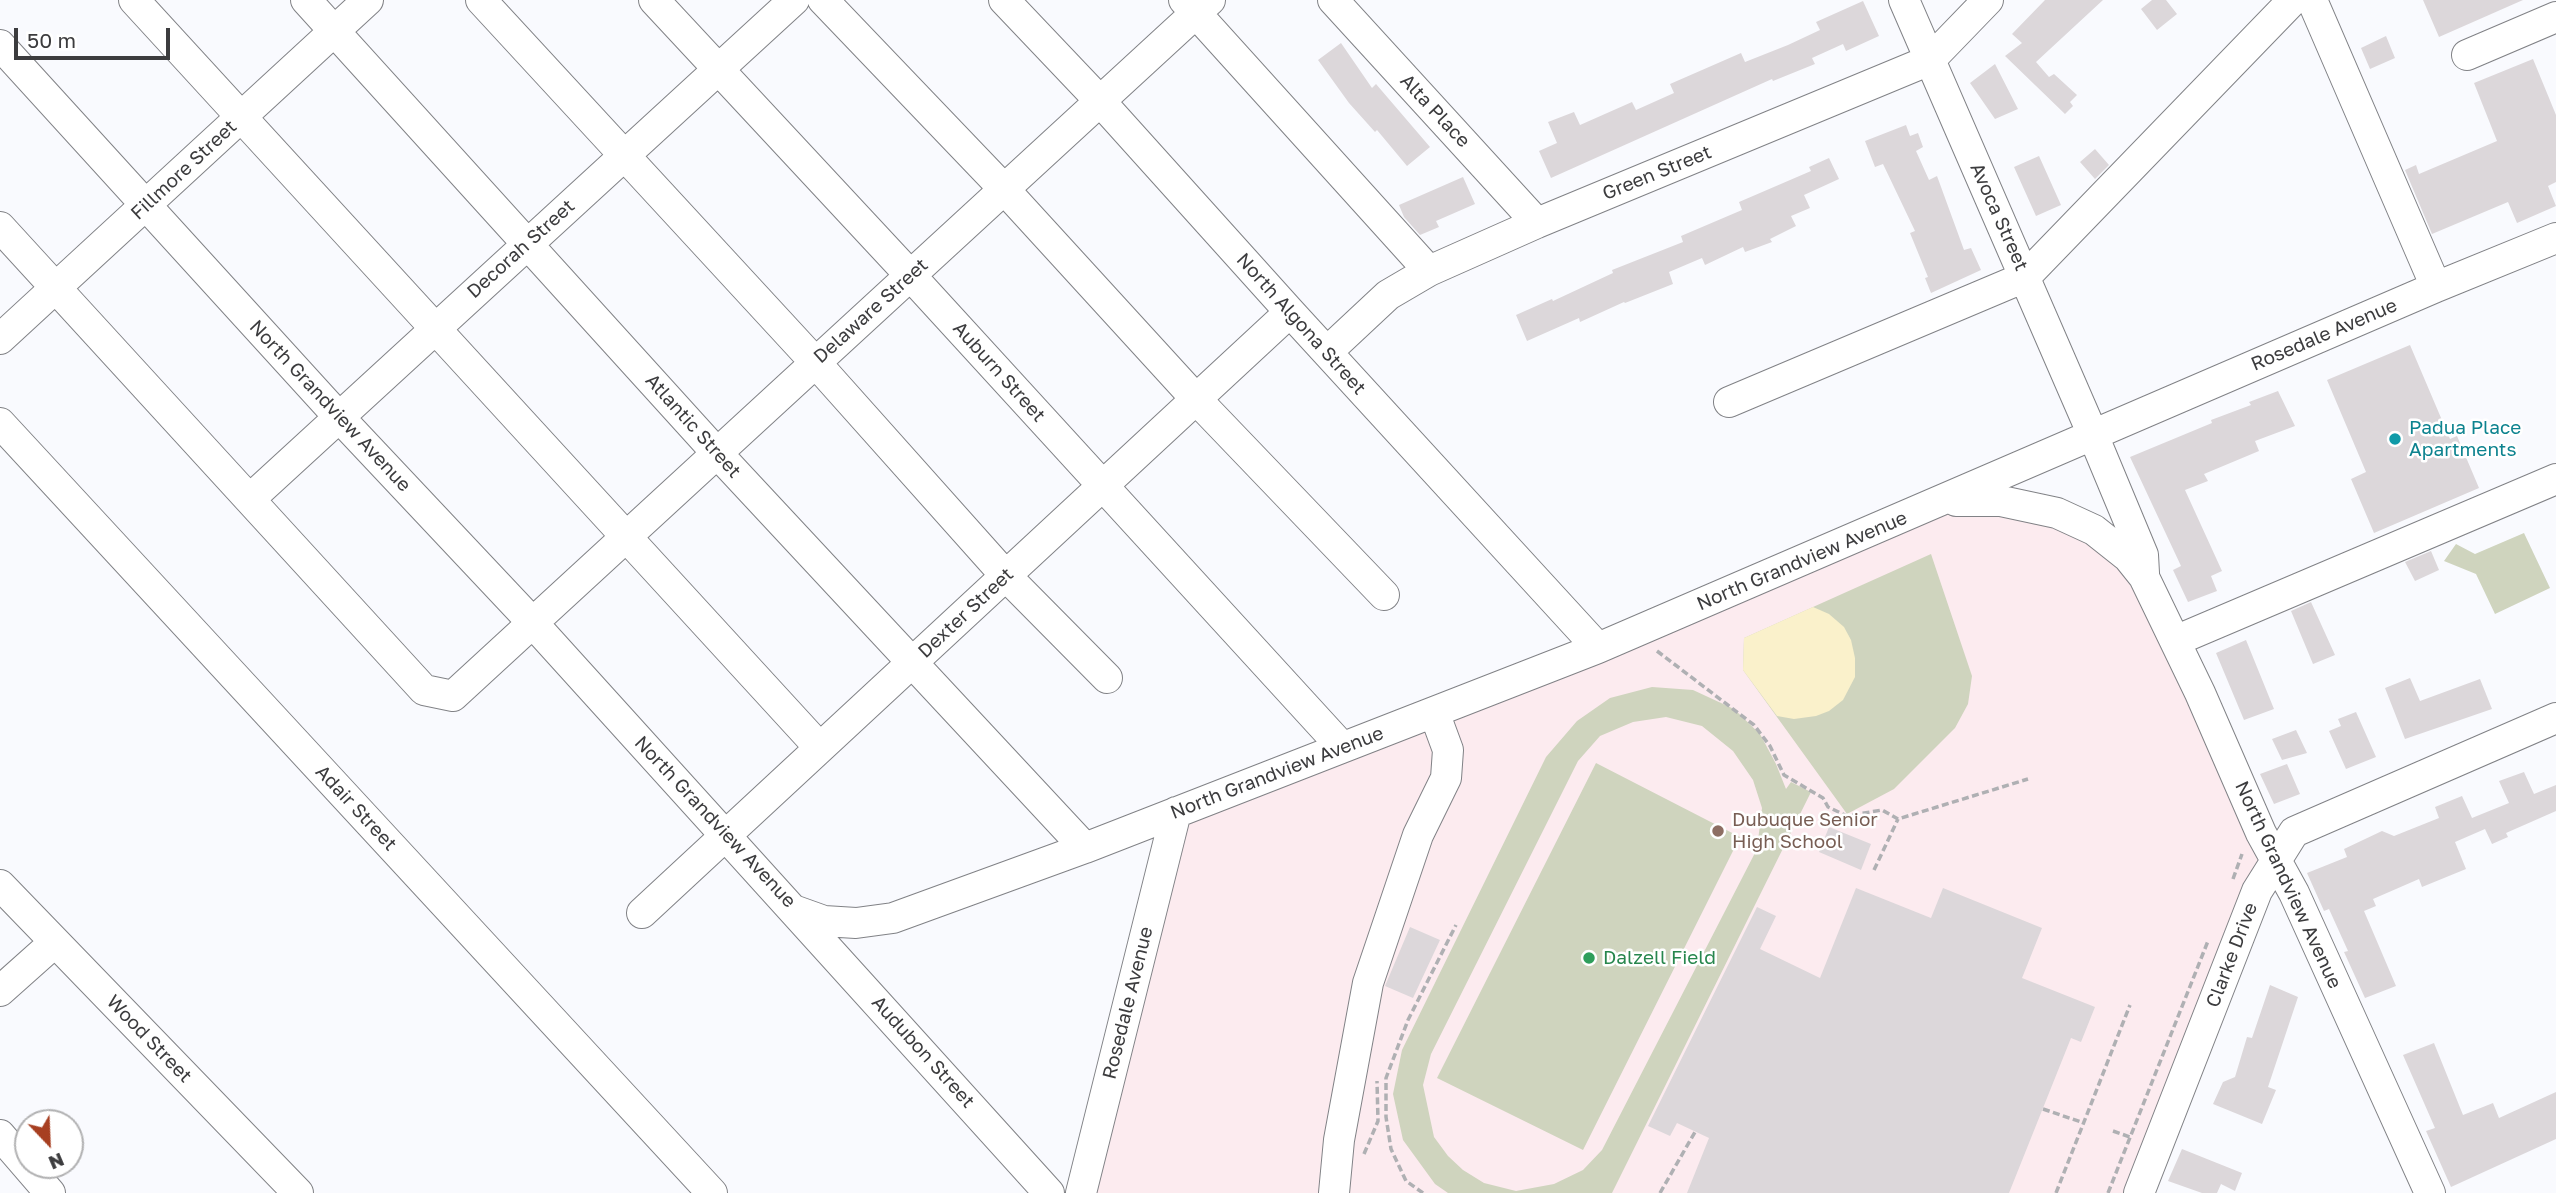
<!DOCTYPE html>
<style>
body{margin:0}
#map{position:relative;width:2556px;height:1193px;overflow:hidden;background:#f9fafe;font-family:"Golos Text",sans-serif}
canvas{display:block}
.north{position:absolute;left:14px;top:1109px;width:70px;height:70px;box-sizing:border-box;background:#fff;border:2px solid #b1b1b2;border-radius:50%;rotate:157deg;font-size:19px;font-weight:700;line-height:28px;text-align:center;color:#3c3c3e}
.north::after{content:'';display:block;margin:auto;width:24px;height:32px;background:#a73f21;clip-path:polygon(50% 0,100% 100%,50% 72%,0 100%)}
.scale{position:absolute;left:14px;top:28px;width:156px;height:32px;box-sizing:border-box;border:4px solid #3c3c3e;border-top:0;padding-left:9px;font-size:21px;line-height:24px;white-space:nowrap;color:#3c3c3e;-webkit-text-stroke:5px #fff;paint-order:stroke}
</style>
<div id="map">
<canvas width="2556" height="1193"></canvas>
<div class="north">N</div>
<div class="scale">50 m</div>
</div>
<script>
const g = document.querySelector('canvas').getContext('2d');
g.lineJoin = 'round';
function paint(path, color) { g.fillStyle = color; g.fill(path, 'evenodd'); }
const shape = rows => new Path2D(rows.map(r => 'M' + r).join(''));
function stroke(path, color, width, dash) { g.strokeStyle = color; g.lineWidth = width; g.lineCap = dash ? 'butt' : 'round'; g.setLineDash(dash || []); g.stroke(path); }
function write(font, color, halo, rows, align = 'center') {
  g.font = font + ' "Golos Text",sans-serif'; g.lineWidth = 5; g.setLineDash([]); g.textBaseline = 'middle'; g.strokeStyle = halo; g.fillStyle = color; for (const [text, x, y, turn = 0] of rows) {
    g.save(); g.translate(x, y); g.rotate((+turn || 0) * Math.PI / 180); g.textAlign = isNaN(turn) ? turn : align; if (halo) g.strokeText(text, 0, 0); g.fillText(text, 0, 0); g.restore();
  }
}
const education = shape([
 [1943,501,2057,513,2144,577,2273,849,2139,1193,1081,1193,1176,812]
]);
const green = shape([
 [2524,533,2550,588,2495,614,2476,574,2444,561,2456,544,2475,554],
 [1931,554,1972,676,1968,704,1955,728,1894,789,1847,814,1743,670,1744,638],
 [1652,687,1693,690,1734,709,1760,734,1776,764,1786,789,1791,782,1811,792,1612,1193,1448,1193,1435,1184,1403,1140,1393,1094,1402,1050,1546,757,1577,721,1610,698],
 [1666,717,1702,726,1733,751,1753,780,1762,808,1757,849,1602,1150,1583,1170,1554,1184,1516,1191,1484,1183,1463,1170,1448,1156,1434,1137,1423,1085,1431,1054,1578,761,1600,736,1633,722],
 [1596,763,1740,837,1583,1150,1437,1078]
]);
const sand = shape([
 [1813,607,1829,614,1844,627,1851,640,1855,658,1855,677,1843,700,1829,711,1816,716,1794,719,1777,716,1743,670,1744,638]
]);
const building = shape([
 [2045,0,2103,0,2036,62,2049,77,2054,74,2077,95,2070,102,2073,106,2065,114,2005,56,2022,43,2012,34],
 [2152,0,2166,0,2177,14,2157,30,2141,9],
 [2423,0,2523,0,2439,37],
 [1863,1,1879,36,1846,51,1843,44,1812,58,1815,64,1773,81,1772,79,1551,178,1539,151,1557,143,1548,122,1574,112,1580,125,1632,102,1636,110,1674,93,1670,84,1741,53,1745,62,1788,45,1820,30,1816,22],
 [2386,36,2395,58,2370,69,2361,48],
 [1341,43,1372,88,1376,84,1430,147,1407,166,1377,130,1375,132,1349,103,1318,60],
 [2533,59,2556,115,2556,182,2548,186,2556,206,2517,223,2508,202,2432,234,2405,170,2416,165,2419,174,2497,141,2474,83],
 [1995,64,2018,109,1995,119,1970,83],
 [1906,125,1910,136,1918,133,1923,147,1916,151,1929,180,1937,176,1964,250,1971,248,1981,270,1931,293,1925,278,1928,277,1910,233,1915,231,1883,164,1875,167,1865,141],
 [2095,149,2109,165,2095,179,2080,162],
 [2039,156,2061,205,2036,216,2014,167],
 [1829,158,1839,179,1804,195,1810,208,1791,216,1796,226,1770,239,1772,242,1745,252,1743,247,1705,265,1702,258,1669,272,1673,284,1625,303,1624,302,1580,322,1579,318,1527,341,1516,315,1552,299,1553,301,1613,273,1612,270,1683,242,1681,236,1742,210,1739,202,1811,171,1809,167],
 [1463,177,1475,204,1436,221,1439,227,1420,235,1404,217,1399,205],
 [2410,345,2450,439,2457,436,2479,488,2374,533,2351,479,2366,472,2327,380],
 [2278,391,2295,426,2255,441,2259,451,2204,474,2208,481,2185,490,2222,571,2211,576,2217,591,2188,602,2173,570,2181,566,2130,457,2212,423,2211,420,2251,405,2249,402],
 [2431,551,2439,570,2415,581,2405,562],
 [2311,602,2335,655,2313,664,2291,611],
 [2246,640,2274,709,2244,720,2216,653],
 [2410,678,2420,701,2480,679,2492,709,2405,739,2385,688],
 [2356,712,2376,757,2346,769,2329,731,2341,726,2338,719],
 [2296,730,2307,753,2282,760,2272,739],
 [2287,764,2300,794,2274,804,2260,774],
 [2524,772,2534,794,2556,785,2556,811,2506,833,2508,837,2492,844,2485,829,2455,842,2466,869,2422,887,2419,879,2373,899,2376,906,2364,911,2396,986,2365,998,2344,952,2348,951,2329,909,2324,911,2307,873,2347,857,2344,849,2382,831,2394,836,2439,818,2435,807,2462,796,2472,818,2509,803,2499,781],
 [1829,827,1871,844,1861,870,1819,852],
 [1856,888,1931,918,1943,888,2042,928,2022,978,2095,1007,2081,1042,2071,1038,2009,1193,1687,1193,1709,1138,1677,1123,1670,1136,1648,1126,1757,907,1776,916,1760,949,1820,978],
 [1410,927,1440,940,1413,998,1385,986],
 [2270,985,2298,997,2268,1087,2276,1090,2262,1124,2213,1104,2223,1082,2235,1077,2247,1037,2252,1038],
 [2434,1043,2463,1115,2493,1103,2499,1118,2556,1092,2556,1139,2451,1187,2426,1131,2435,1128,2403,1055],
 [2182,1149,2242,1173,2235,1191,2221,1184,2217,1193,2202,1193,2168,1181]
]);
const path = shape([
 [1657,651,1754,725,1770,746,1784,775,1823,798,1828,807,1847,816,1882,810,1898,819,2028,779],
 [1874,870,1898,819],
 [2233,879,2242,854],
 [2043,1109,2084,1123],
 [2113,1131,2130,1137],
 [1364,1154,1378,1121,1377,1081],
 [1423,1193,1406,1181,1391,1149,1386,1117,1386,1078,1408,1020,1456,925],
 [1660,1193,1695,1132],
 [2056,1193,2130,1005],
 [2108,1193,2208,941]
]);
const minor = shape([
 [134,0,820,748],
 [306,0,716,452,1085,848],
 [481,0,815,362,1006,576,1107,678],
 [654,0,910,275,1342,747],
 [823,0,1004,189,1196,399,1384,595],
 [1004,0,1100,101,1290,312,1598,648],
 [1184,0,1429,271],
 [1333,0,1537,223],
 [1904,0,2093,435,2143,555,2144,573],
 [2312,0,2436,287],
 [0,45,338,416,531,621,1049,1193],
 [2467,55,2556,17],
 [0,227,424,690,453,696,1210,0],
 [0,339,368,0],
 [1327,352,1388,295,1429,271,1537,223,1930,60,1988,0],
 [1729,402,2025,277,2293,0],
 [0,423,712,1193],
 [250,499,794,0],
 [1956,501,2001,501,2057,513,2094,530,2128,557,2144,577,2200,693,2261,833,2294,893,2430,1193],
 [2175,641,2556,479],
 [0,885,298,1193],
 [796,911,824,921,856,923,893,918,1085,848,1598,648,2436,287,2556,238],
 [642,913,1290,312],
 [0,991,55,942],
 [0,1135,50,1193],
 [1081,1193,1176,812],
 [1334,1193,1339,1140,1368,983,1418,835,1446,778,1448,750,1434,712],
 [2139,1193,2257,891,2294,832,2556,718]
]);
const markers = [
 [2395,439,7,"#0f9aa8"],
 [1718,831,7,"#8d6e63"],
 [1589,958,7,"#2e9e5b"]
];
const streetNames = [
 ["Alta Place",1435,111,47],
 ["Fillmore Street",184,170,-43],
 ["Green Street",1657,173,-22],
 ["Avoca Street",1999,217,66],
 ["Decorah Street",521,249,-42],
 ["Delaware Street",871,311,-42],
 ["North Algona Street",1301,324,48],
 ["Rosedale Avenue",2324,335,-23],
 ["Auburn Street",999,372,48],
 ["North Grandview Avenue",330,406,47],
 ["Atlantic Street",693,426,48],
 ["North Grandview Avenue",1802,561,-23],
 ["Dexter Street",966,613,-43],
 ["North Grandview Avenue",1277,773,-21],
 ["Adair Street",356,808,47],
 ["North Grandview Avenue",715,822,47],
 ["North Grandview Avenue",2288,885,65],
 ["Clarke Drive",2232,955,-69],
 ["Rosedale Avenue",1128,1003,-76],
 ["Wood Street",149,1039,46],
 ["Audubon Street",923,1052,48]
];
const cultureNames = [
 ["Padua Place",2409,428],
 ["Apartments",2409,450]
];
const educationNames = [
 ["Dubuque Senior",1732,820],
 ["High School",1732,842]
];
const leisureNames = [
 ["Dalzell Field",1603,958]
];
paint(education, '#fcebef');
paint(green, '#cfd4be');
paint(sand, '#faf1cb');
paint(building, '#dcd7da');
stroke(minor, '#818286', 32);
stroke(path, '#afb0b3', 3.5, [7, 3.5]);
stroke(minor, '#fff', 30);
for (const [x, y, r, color] of markers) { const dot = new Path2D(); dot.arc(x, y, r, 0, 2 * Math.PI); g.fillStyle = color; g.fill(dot); stroke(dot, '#fff', 2.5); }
write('19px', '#3c3c3e', '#fff', streetNames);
write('19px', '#0d838f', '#fff', cultureNames, 'left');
write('19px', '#785e54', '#fff', educationNames, 'left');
write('19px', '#27864d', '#fff', leisureNames, 'left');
</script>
